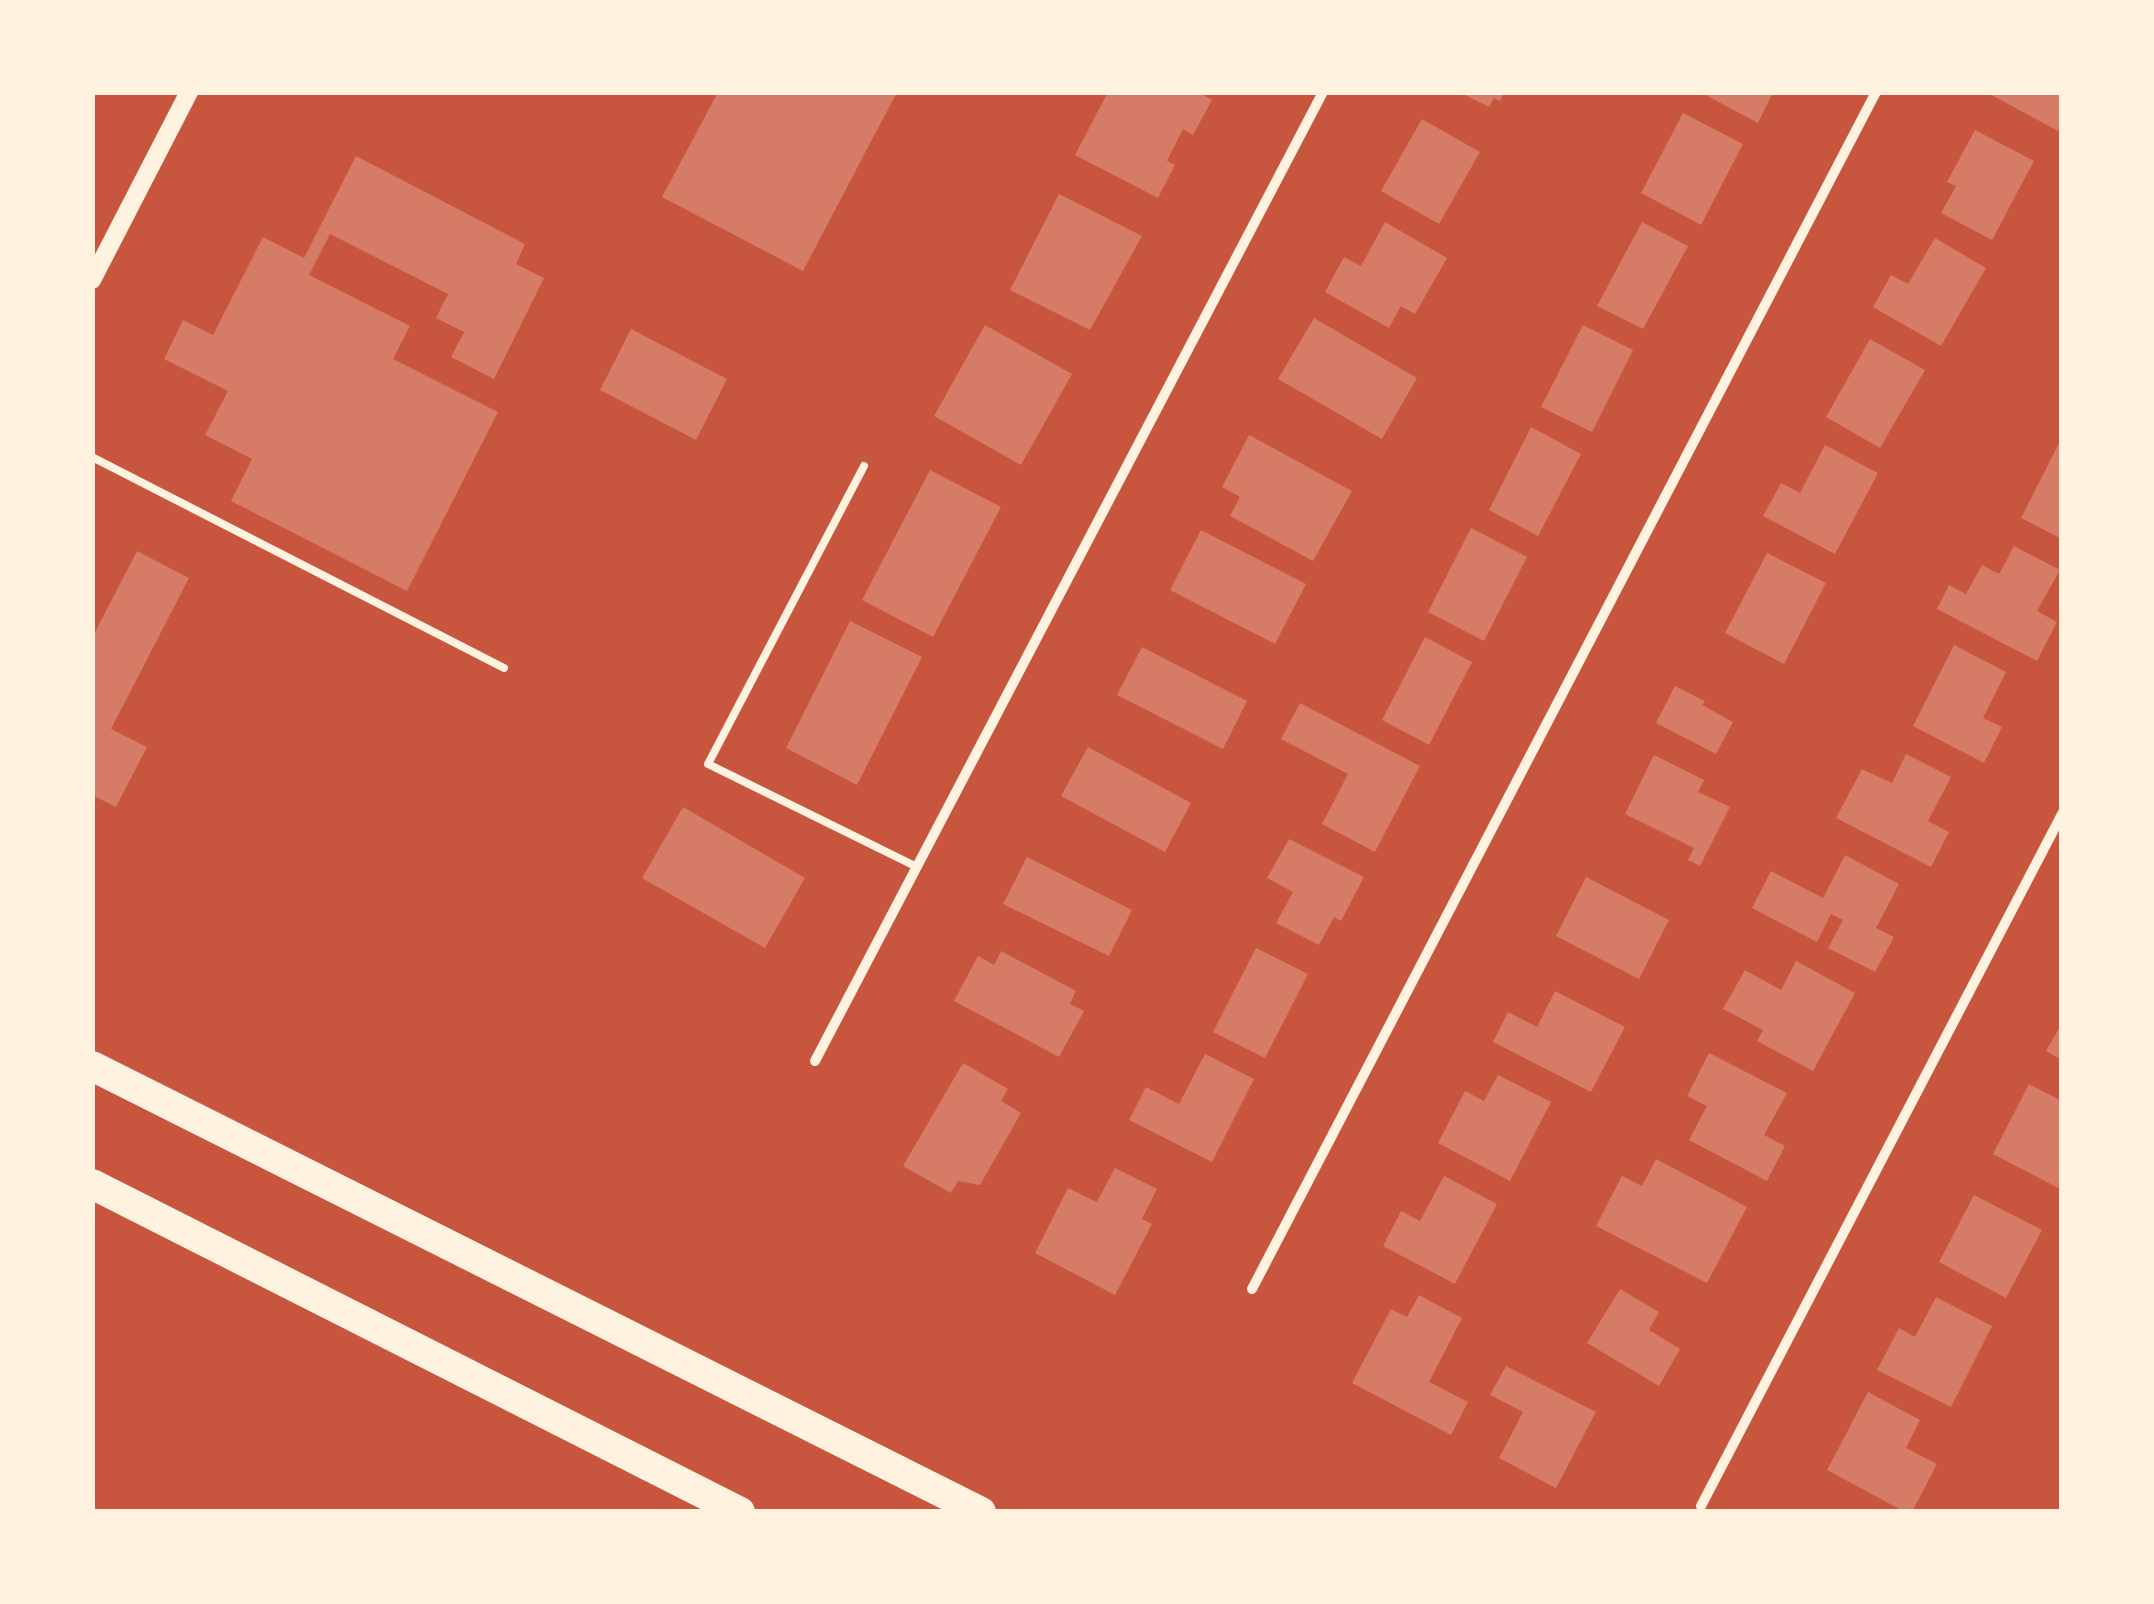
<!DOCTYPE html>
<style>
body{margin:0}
#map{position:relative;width:2154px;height:1604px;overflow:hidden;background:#c8553d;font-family:"Public Sans",sans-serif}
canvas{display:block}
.frame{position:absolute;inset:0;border:95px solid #fff3e0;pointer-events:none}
</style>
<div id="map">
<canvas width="2154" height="1604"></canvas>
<div class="frame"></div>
</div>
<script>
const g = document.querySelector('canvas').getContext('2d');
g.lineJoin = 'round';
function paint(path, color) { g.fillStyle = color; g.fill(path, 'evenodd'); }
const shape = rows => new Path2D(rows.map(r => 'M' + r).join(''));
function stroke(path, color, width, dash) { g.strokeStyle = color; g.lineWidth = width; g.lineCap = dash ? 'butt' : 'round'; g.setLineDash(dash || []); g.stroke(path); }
const building = shape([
 [718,92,897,92,803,271,662,197],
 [1108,92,1198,92,1212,100,1193,135,1183,129,1167,161,1175,165,1158,198,1075,155],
 [1459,92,1504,92,1500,101,1494,98,1489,107],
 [1700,92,1773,92,1758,123],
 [1986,92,2062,92,2062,124,2058,131],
 [1683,113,1743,144,1701,225,1641,193],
 [1422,119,1480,152,1439,224,1381,191],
 [1975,130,2034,161,1992,240,1941,213,1956,186,1947,182],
 [356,156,525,244,516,264,544,278,494,379,451,357,464,332,436,318,448,294,330,234,309,275,410,326,393,359,498,412,407,591,231,501,252,459,205,435,228,391,164,359,183,320,213,335,263,237,304,258],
 [1059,194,1142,236,1090,330,1010,290],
 [1385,222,1447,258,1415,314,1401,306,1389,328,1325,292,1344,257,1361,266],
 [1642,222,1688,246,1643,329,1597,306],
 [1935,238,1986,268,1941,346,1873,307,1891,275,1908,284],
 [1314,318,1417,378,1382,439,1278,379],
 [985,325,1072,374,1021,465,934,416],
 [1583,325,1633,350,1592,432,1541,407],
 [631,329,727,379,696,440,600,390],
 [1870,339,1925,370,1880,448,1826,417],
 [1531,427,1581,454,1538,536,1489,510],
 [1249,435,1352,491,1313,561,1230,516,1240,497,1222,487],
 [2062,437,2062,539,2021,518],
 [1825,445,1878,473,1835,554,1763,516,1781,483,1800,493],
 [930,470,1001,507,933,637,862,600],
 [1471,528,1527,557,1484,641,1428,612],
 [1201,530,1306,584,1275,644,1170,590],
 [2014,546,2060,570,2037,611,2057,622,2037,661,1937,609,1949,585,1966,594,1982,565,1999,574],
 [137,551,189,578,111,729,147,747,116,807,92,795,92,638],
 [1767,553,1826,583,1784,664,1725,633],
 [850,621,922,657,857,785,786,748],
 [1425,637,1472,662,1429,745,1382,720],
 [1954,645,2006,672,1983,718,2002,727,1984,763,1913,726],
 [1142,647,1247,701,1223,749,1117,695],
 [1675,686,1705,701,1702,705,1733,722,1716,754,1656,723],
 [1300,703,1420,766,1375,852,1322,824,1348,774,1281,739],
 [1088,747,1191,803,1165,852,1061,796],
 [1906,754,1951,777,1928,821,1949,832,1931,867,1836,818,1862,769,1892,783],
 [1654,755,1704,780,1698,792,1730,807,1700,866,1688,860,1694,848,1625,814],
 [683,807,805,878,765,948,642,878],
 [1289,839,1364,877,1341,921,1334,917,1319,945,1276,923,1293,892,1267,878],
 [1845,855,1899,884,1876,928,1894,937,1875,972,1828,948,1843,920,1831,914,1817,942,1752,908,1771,871,1823,898],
 [1027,857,1132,910,1109,956,1003,904],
 [1586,877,1669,920,1639,979,1556,936],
 [1256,948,1308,974,1265,1058,1213,1032],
 [1001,951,1076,991,1070,1004,1084,1011,1059,1057,954,1001,978,956,994,965],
 [1796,961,1855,993,1813,1071,1757,1041,1763,1030,1723,1009,1745,970,1781,990],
 [1555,991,1625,1027,1591,1092,1493,1042,1508,1012,1537,1027],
 [2062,1023,2062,1060,2046,1051],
 [1709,1053,1787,1093,1764,1135,1785,1146,1767,1181,1689,1140,1707,1106,1687,1096],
 [1205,1054,1254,1079,1212,1162,1129,1120,1146,1087,1179,1104],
 [963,1063,1008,1089,1001,1101,1021,1113,980,1185,958,1181,951,1193,903,1166],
 [1498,1075,1551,1102,1510,1181,1438,1143,1465,1091,1484,1101],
 [2029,1084,2062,1101,2062,1190,1993,1154],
 [1656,1159,1747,1207,1707,1283,1596,1226,1622,1176,1642,1186],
 [1115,1168,1157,1189,1142,1219,1152,1224,1115,1295,1035,1253,1068,1188,1097,1202],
 [1444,1176,1497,1204,1455,1284,1383,1246,1401,1211,1420,1221],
 [1974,1195,2042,1230,2006,1298,1939,1262],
 [1620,1289,1659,1312,1649,1330,1680,1349,1659,1386,1587,1343],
 [1419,1295,1462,1318,1429,1382,1468,1402,1451,1435,1352,1383,1391,1309,1407,1317],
 [1936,1297,1992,1326,1951,1407,1877,1370,1899,1328,1915,1337],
 [1506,1366,1596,1412,1556,1488,1499,1458,1523,1412,1490,1395],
 [1868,1392,1920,1420,1906,1448,1937,1464,1912,1512,1905,1512,1827,1470]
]);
const service = shape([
 [92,457,504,668],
 [864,466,708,764,917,867]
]);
const minor = shape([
 [815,1061,1323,92],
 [1252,1289,1876,92],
 [1701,1506,2062,814]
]);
const tertiary = shape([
 [92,280,189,92]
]);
const motorway = shape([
 [92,1066,981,1512],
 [92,1184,740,1512]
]);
paint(building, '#d67c66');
stroke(service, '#fff3e0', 8);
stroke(minor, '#fff3e0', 10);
stroke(tertiary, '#fff3e0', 18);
stroke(motorway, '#fff3e0', 30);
</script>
